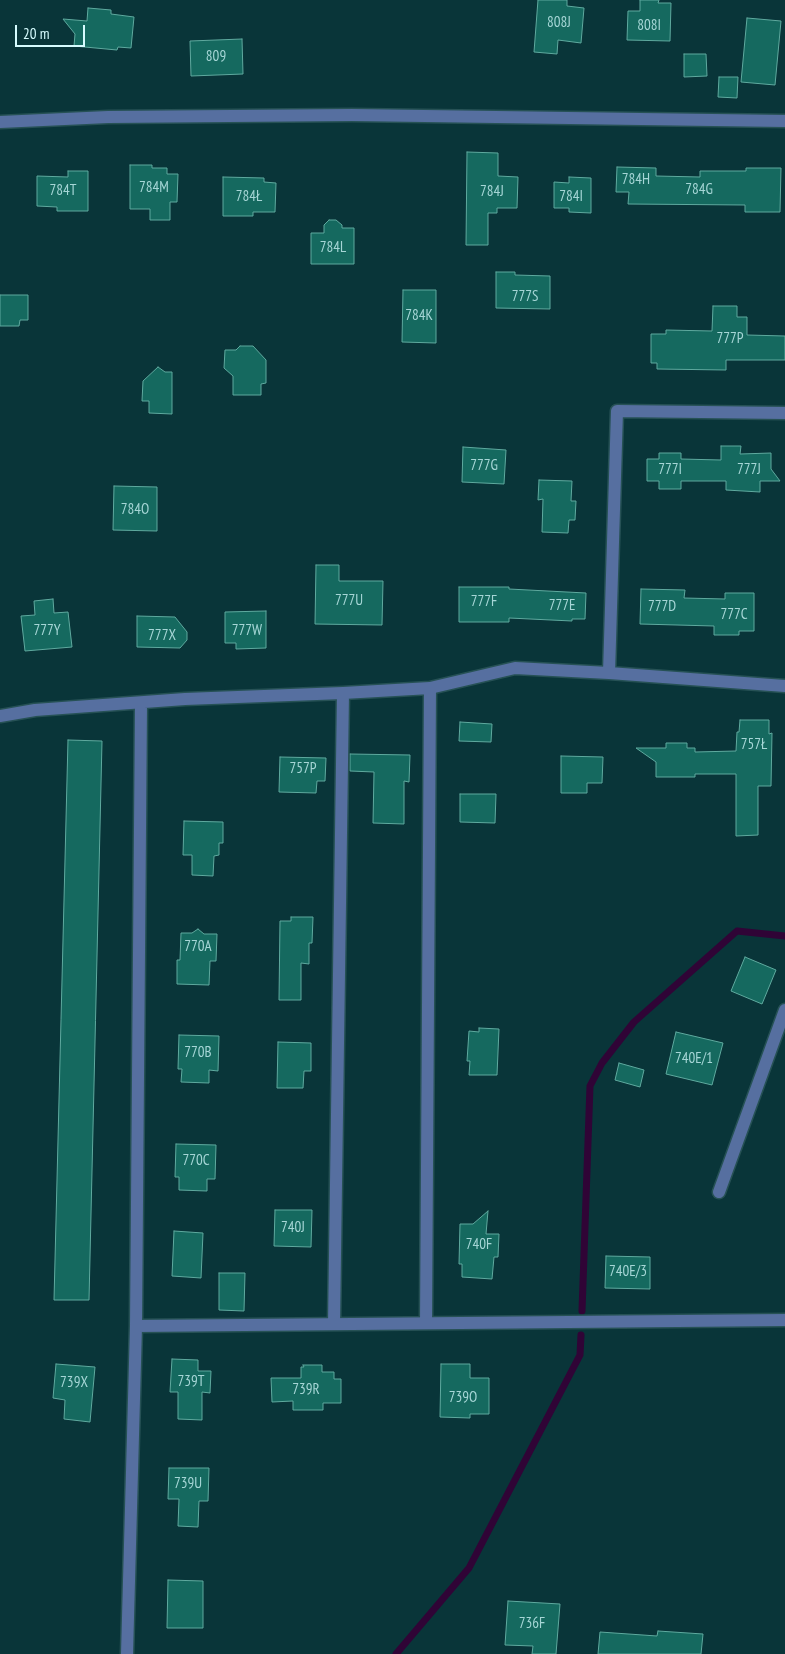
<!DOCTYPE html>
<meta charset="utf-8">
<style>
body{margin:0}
#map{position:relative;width:785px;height:1654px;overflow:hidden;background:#093539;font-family:"PT Sans Narrow",sans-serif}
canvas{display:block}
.scale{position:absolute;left:15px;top:25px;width:70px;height:22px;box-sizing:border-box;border:2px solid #d6fbfe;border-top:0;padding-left:6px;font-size:15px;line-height:18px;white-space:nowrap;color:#d6fbfe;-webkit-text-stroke:4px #093539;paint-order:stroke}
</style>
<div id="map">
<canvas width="785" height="1654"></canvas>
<div class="scale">20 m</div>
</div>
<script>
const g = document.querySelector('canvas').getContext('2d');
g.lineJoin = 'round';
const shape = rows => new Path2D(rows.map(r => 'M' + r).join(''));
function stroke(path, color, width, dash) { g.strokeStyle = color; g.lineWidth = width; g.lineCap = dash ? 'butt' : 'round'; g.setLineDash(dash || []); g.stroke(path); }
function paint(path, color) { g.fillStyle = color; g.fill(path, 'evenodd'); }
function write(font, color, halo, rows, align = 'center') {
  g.font = font + ' "PT Sans Narrow",sans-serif'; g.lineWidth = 4; g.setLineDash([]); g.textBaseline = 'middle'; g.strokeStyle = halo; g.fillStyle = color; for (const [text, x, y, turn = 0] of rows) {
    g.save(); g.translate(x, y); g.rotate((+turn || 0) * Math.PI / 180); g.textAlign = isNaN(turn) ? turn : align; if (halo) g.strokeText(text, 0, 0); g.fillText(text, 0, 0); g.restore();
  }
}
const stream = shape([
 [582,1311,590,1086,602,1063,634,1022,737,931,785,936],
 [396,1654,469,1568,580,1355,581,1335]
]);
const building = shape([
 [538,0,567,0,567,6,584,8,581,43,558,40,557,54,534,52,538,0],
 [640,0,659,0,658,3,671,3,670,41,627,40,628,11,640,11,640,0],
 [88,8,111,10,111,14,134,17,131,48,118,47,117,50,74,46,75,34,63,19,87,21,88,8],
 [747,18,781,21,775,85,741,82,747,18],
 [242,39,243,74,191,76,190,41,242,39],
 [684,54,706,54,707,76,684,77,684,54],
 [719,77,738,77,737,98,718,97,719,77],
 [467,152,498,153,498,176,518,177,517,208,497,208,497,213,488,213,488,245,466,245,467,152],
 [130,165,152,165,152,168,167,168,167,174,178,174,177,202,170,202,170,220,150,220,150,209,130,209,130,165],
 [617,167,656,168,656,176,700,177,700,171,746,171,746,168,781,168,780,212,745,212,745,205,628,204,629,192,616,192,617,167],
 [68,171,88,171,88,211,57,211,57,207,37,206,37,176,68,177,68,171],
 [223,177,264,178,264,182,276,183,275,212,253,212,253,216,223,216,223,177],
 [569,177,591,178,591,213,569,212,569,208,554,208,554,182,569,183,569,177],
 [329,220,336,220,342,225,342,228,354,228,354,264,311,264,311,233,324,233,324,225,329,220],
 [496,272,515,272,515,275,550,276,550,309,496,308,496,272],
 [403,290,436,290,436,343,402,342,403,290],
 [0,295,28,295,28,320,20,320,19,326,0,326,0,295],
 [713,306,737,306,737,317,747,317,747,335,785,336,785,360,726,360,726,370,657,369,657,363,651,363,651,334,666,334,666,330,712,331,713,306],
 [240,346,253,346,266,360,266,383,261,384,261,395,233,395,233,376,224,368,225,350,236,350,240,346],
 [158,367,165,372,172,372,172,414,149,413,149,401,142,401,143,381,158,367],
 [721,446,741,446,740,454,771,453,771,469,780,481,760,481,760,492,726,490,726,481,681,481,681,489,659,489,659,481,647,481,647,459,659,459,659,453,681,453,681,459,721,460,721,446],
 [463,447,506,450,504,484,462,482,463,447],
 [539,480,572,481,571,501,576,501,575,520,569,520,568,533,542,532,543,499,538,500,539,480],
 [114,486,157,487,157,531,113,530,114,486],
 [316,565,339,565,339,581,383,581,382,625,315,624,316,565],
 [459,587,509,587,509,589,586,593,585,619,572,619,572,621,509,618,509,622,459,622,459,587],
 [641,589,685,590,684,598,725,599,725,593,754,593,754,631,739,631,739,635,714,635,714,626,640,624,641,589],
 [53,599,54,613,68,612,72,647,25,651,21,616,35,615,34,601,53,599],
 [266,611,266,648,236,649,236,643,225,643,225,612,266,611],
 [137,616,175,617,187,632,187,640,180,648,137,647,137,616],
 [740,720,769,720,769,734,772,733,771,786,758,786,758,835,736,836,736,774,695,774,695,777,656,777,656,762,636,748,666,748,666,743,687,743,687,748,695,748,695,752,736,751,737,732,739,732,740,720],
 [460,722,492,724,491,742,459,741,460,722],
 [68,740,102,741,89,1300,54,1300,68,740],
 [350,754,410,755,409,782,404,781,404,824,373,823,374,772,350,771,350,754],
 [561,756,603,757,602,783,587,783,587,793,561,793,561,756],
 [280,757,326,758,325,781,317,781,316,793,279,792,280,757],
 [460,794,496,794,495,823,460,822,460,794],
 [184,821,223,822,223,843,219,843,219,855,214,856,213,876,192,875,192,855,183,855,184,821],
 [291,917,313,917,312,943,309,943,309,964,301,963,301,1000,279,1000,280,921,291,921,291,917],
 [198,929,204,934,217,934,216,961,210,961,209,985,177,984,177,960,180,960,181,933,192,933,198,929],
 [745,957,776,970,762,1004,731,991,745,957],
 [479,1028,499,1029,497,1075,469,1075,470,1061,467,1061,469,1031,479,1032,479,1028],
 [676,1032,723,1043,712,1085,666,1074,676,1032],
 [179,1035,219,1036,218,1071,209,1070,209,1083,181,1082,182,1069,178,1069,179,1035],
 [278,1042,311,1043,311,1071,304,1071,303,1088,277,1088,278,1042],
 [619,1063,644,1070,640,1087,615,1080,619,1063],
 [176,1144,216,1145,215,1179,207,1179,207,1191,179,1190,179,1177,175,1177,176,1144],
 [275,1210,312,1210,311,1247,274,1246,275,1210],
 [488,1211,486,1234,499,1234,498,1257,494,1257,492,1279,462,1277,462,1264,459,1264,460,1224,473,1224,488,1211],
 [174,1231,203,1233,201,1278,172,1276,174,1231],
 [606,1256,650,1257,650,1289,605,1288,606,1256],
 [219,1273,245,1273,244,1311,219,1310,219,1273],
 [172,1359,198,1360,198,1371,211,1371,210,1393,202,1392,202,1420,178,1419,178,1392,170,1392,172,1359],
 [56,1364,95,1367,90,1422,64,1419,65,1400,53,1398,56,1364],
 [441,1364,470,1364,470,1378,489,1378,489,1414,470,1414,470,1418,440,1417,441,1364],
 [303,1365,322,1365,322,1372,334,1372,334,1379,341,1379,341,1403,323,1403,323,1410,293,1410,293,1401,272,1402,271,1378,301,1378,301,1367,304,1367,303,1365],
 [169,1468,209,1468,208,1501,199,1501,198,1527,178,1526,179,1499,168,1499,169,1468],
 [168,1580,203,1581,203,1628,167,1628,168,1580],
 [508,1601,560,1604,556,1654,532,1654,533,1646,505,1645,508,1601],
 [658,1631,703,1634,701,1654,598,1654,600,1632,657,1636,658,1631]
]);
const minor = shape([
 [0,122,108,117,352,115,785,121],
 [609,673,617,411,785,413],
 [0,716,35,710,185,699,343,693,430,688,515,668,609,673,785,686],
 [719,1192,785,1010],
 [426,1323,430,688],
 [334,1324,343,693],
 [136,1326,785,1320],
 [127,1654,136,1326,141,704]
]);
const numberNames = [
 ["808J",559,23],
 ["808I",649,26],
 ["809",216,57],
 ["784H",636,180],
 ["784M",154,188],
 ["784G",699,190],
 ["784T",63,191],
 ["784J",492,192],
 ["784Ł",249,197],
 ["784I",571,197],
 ["784L",333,248],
 ["777S",525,297],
 ["784K",419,316],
 ["777P",730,339],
 ["777G",484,466],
 ["777I",670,470],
 ["777J",749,470],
 ["784O",135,510],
 ["777U",349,601],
 ["777F",484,602],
 ["777E",562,606],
 ["777D",662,607],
 ["777C",734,615],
 ["777Y",47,631],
 ["777W",247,631],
 ["777X",162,636],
 ["757Ł",754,745],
 ["757P",303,769],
 ["770A",198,947],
 ["770B",198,1053],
 ["740E/1",694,1059],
 ["770C",196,1161],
 ["740J",293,1228],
 ["740F",479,1245],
 ["740E/3",628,1272],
 ["739T",191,1382],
 ["739X",74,1383],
 ["739R",306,1390],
 ["739O",463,1398],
 ["739U",188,1484],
 ["736F",532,1624]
];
stroke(stream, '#300436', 7);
paint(building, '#15695f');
stroke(building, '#5faa9f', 1);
stroke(minor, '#265155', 15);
stroke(minor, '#566fa0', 12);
write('15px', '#a6d6d6', null, numberNames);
</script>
